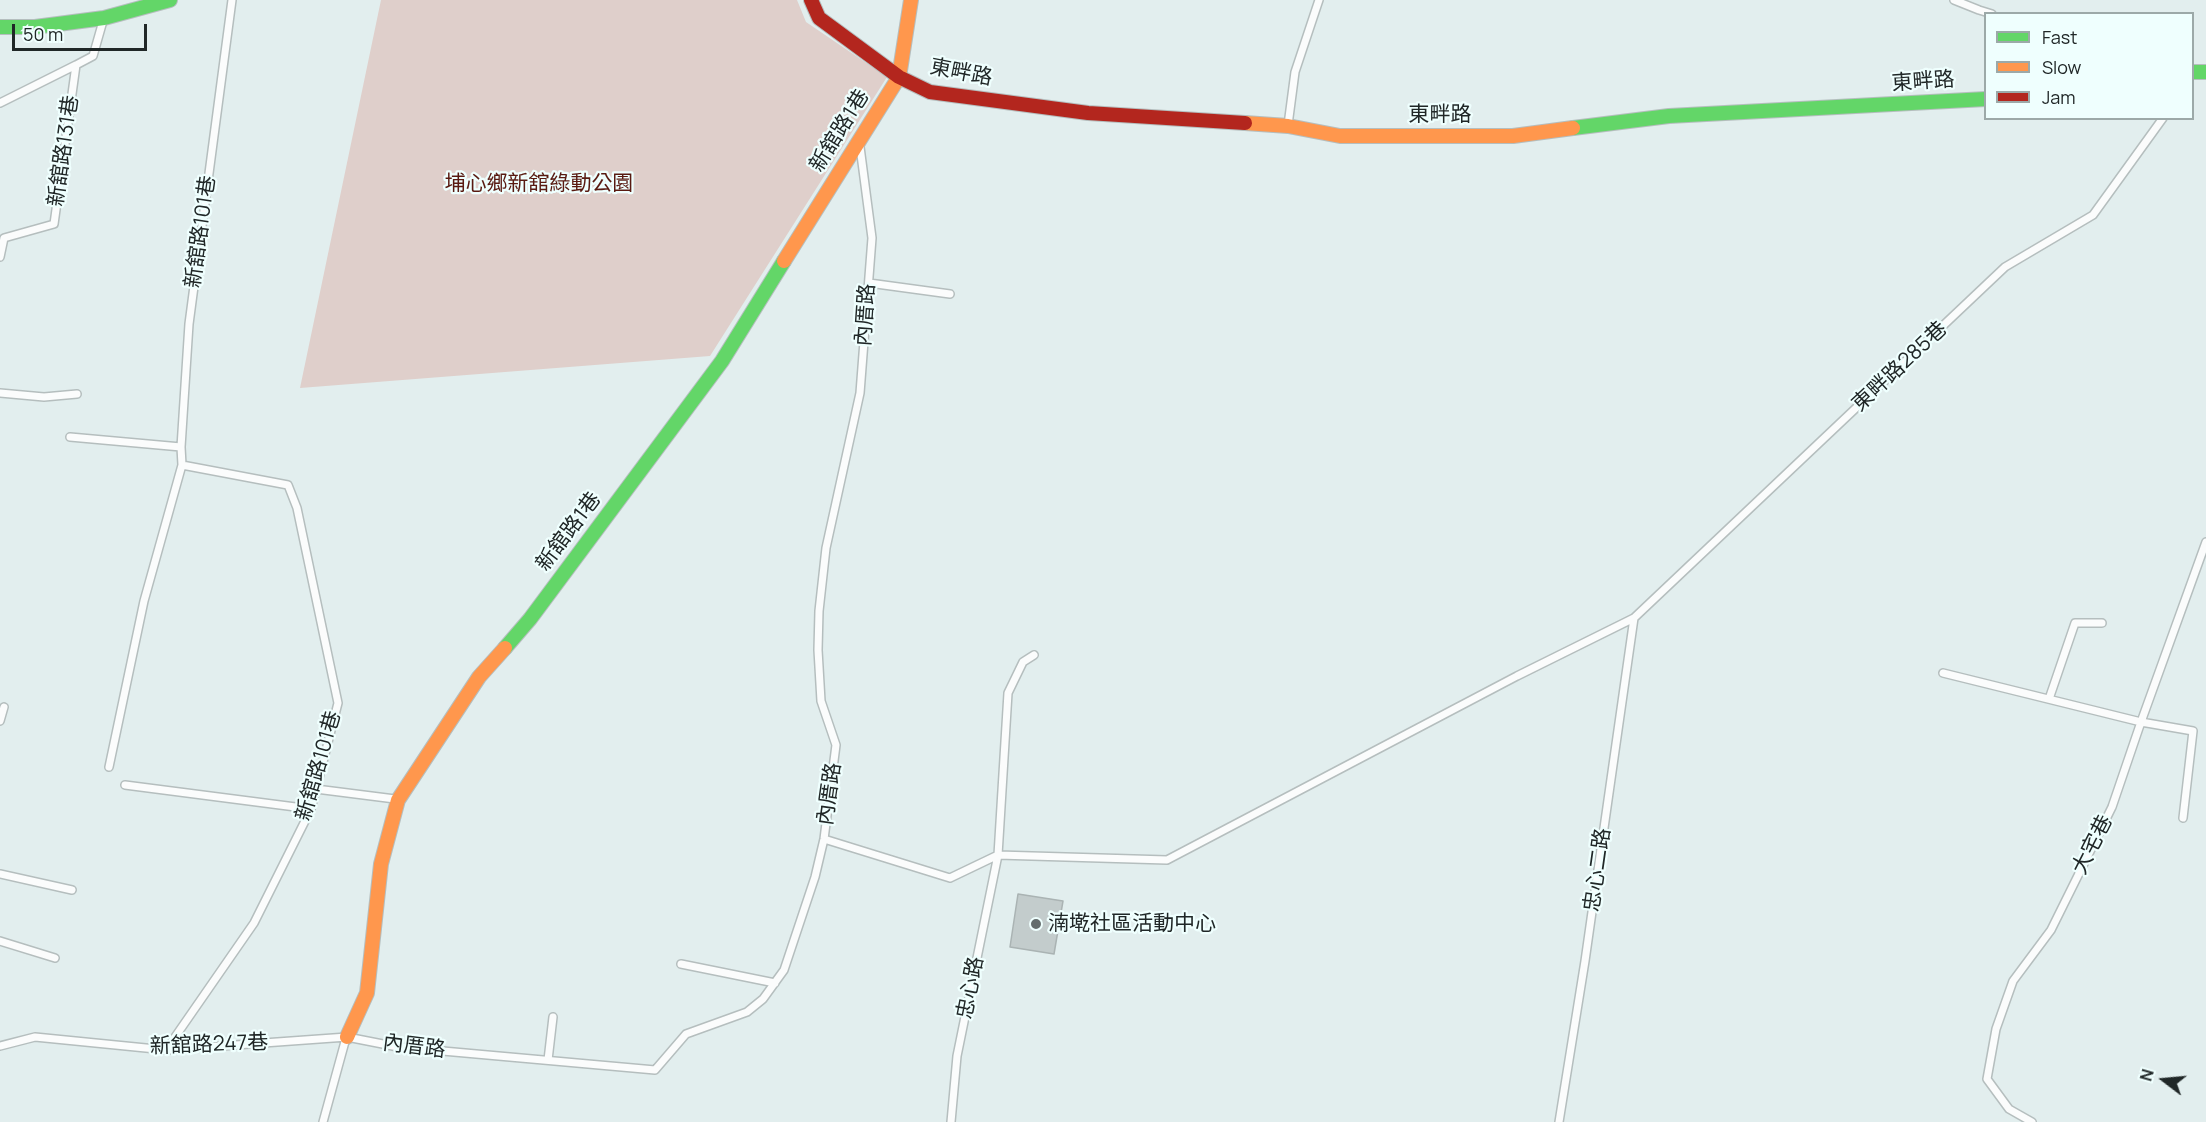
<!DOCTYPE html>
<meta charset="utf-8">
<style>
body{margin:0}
#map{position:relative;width:2206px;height:1122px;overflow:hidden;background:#e2eeee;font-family:Manrope,sans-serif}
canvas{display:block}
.legend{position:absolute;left:1984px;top:12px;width:210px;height:108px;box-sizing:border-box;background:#effffe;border:2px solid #9ca9a8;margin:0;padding:8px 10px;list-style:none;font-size:18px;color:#202727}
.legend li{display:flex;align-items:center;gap:12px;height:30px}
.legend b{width:30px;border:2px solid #9ca9a8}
.north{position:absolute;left:2134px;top:1050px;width:60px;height:60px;-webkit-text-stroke:4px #effffe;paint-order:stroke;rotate:286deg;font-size:16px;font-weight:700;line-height:24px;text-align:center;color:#202727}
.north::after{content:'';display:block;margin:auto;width:21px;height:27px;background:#202727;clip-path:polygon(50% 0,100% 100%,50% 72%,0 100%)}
.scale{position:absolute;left:12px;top:24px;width:135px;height:27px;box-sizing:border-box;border:3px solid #202727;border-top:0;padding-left:8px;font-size:18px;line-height:21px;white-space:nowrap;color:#202727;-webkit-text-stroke:4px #effffe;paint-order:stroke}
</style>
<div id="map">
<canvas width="2206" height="1122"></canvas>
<ul class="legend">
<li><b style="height:8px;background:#63d668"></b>Fast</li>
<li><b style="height:8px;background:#ff974d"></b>Slow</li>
<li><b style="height:8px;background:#b3261e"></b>Jam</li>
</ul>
<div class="north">N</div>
<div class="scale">50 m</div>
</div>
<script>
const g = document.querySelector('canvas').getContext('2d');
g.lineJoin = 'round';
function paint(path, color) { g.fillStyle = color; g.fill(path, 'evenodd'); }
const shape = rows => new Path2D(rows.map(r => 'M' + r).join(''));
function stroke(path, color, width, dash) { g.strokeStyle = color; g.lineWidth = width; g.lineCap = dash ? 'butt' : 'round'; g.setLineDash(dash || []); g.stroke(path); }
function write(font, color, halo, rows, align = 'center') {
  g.font = font + ' Manrope,"Noto Sans TC",sans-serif'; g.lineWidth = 4.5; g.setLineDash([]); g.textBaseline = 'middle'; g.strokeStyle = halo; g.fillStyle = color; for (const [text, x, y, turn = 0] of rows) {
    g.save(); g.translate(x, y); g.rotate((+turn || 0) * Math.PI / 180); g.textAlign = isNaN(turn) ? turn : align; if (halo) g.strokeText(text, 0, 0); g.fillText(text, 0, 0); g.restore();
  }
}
const green = shape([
 [381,0,797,0,806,22,887,77,710,356,300,388]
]);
const building = shape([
 [1018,894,1063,901,1054,954,1010,947,1018,894]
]);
const lane = shape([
 [1954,0,1979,10,1992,14],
 [0,103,76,65],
 [1288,125,1295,72,1319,0],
 [0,257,4,238,54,224,76,65,93,56,103,21],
 [869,283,950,294],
 [0,393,44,397,77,394],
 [70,437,181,447],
 [1943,673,2141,722,2193,731,2183,818],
 [2049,699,2075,623,2102,623],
 [0,721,4,707],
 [109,767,144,601,182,465,181,447,189,324,232,0],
 [125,785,311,809],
 [316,789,395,799],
 [824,839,950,878,998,855,1167,860,1517,676,1634,618,2005,267,2093,215,2163,118],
 [0,874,72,890],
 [0,941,55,958],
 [681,964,775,983],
 [0,1046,35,1037,166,1050,347,1037,398,1047,655,1070,686,1034,747,1012,763,999,784,970,815,877,824,839,836,745,821,701,818,650,819,611,826,548,860,393,872,238,860,147],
 [166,1050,254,923,311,809,338,703,297,508,288,485,182,465],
 [548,1060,553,1017],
 [323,1122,346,1038],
 [951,1122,957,1056,998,855,1008,693,1023,662,1034,655],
 [1559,1122,1585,961,1634,618],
 [2032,1122,2009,1109,1987,1079,1996,1029,2013,981,2051,930,2112,807,2141,722,2206,542]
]);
const fast = shape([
 [0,27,35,27,104,18,170,0],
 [2192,72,2206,72],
 [1573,128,1669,116,1986,99],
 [505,648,530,619,722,361,784,261]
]);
const slow = shape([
 [1245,123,1288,126,1340,136,1513,136,1573,128],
 [784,261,899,77,911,0],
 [347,1037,367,993,381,864,398,800,479,677,505,648]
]);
const jam = shape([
 [811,0,819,18,899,77,930,92,1088,113,1245,123]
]);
const markers = [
 [1036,924,6,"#646d6d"]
];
const streetNames = [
 ["東畔路",961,73,11],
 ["東畔路",1923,82,-4],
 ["東畔路",1440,115],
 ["新舘路1巷",840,131,-58],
 ["新舘路131巷",64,151,-82],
 ["新舘路101巷",201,232,-82],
 ["內厝路",866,315,-86],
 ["東畔路285巷",1900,367,-43],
 ["新舘路1巷",569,532,-53],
 ["新舘路101巷",319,766,-74],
 ["內厝路",830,794,-82],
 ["大宅巷",2093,845,-63],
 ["忠心二路",1598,870,-82],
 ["忠心路",971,988,-79],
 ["新舘路247巷",209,1045,-2],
 ["內厝路",414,1047,7]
];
const parkNames = [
 ["埔心鄉新舘綠動公園",539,184]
];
const poiNames = [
 ["湳墘社區活動中心",1048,924]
];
paint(green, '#dfcfcb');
paint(building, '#c3cccc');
stroke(building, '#aab3b3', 1.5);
stroke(lane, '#b5bebe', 10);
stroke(fast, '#b5bebe', 16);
stroke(slow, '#b5bebe', 16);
stroke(jam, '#b5bebe', 16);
stroke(lane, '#fbfcfc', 7);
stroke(fast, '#63d668', 14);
stroke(slow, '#ff974d', 14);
stroke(jam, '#b3261e', 14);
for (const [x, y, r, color] of markers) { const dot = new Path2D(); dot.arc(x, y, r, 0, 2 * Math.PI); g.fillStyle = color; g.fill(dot); stroke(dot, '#effffe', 2); }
write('21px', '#202727', '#effffe', streetNames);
write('21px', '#591a11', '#effffe', parkNames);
write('21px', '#202727', '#effffe', poiNames, 'left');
</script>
